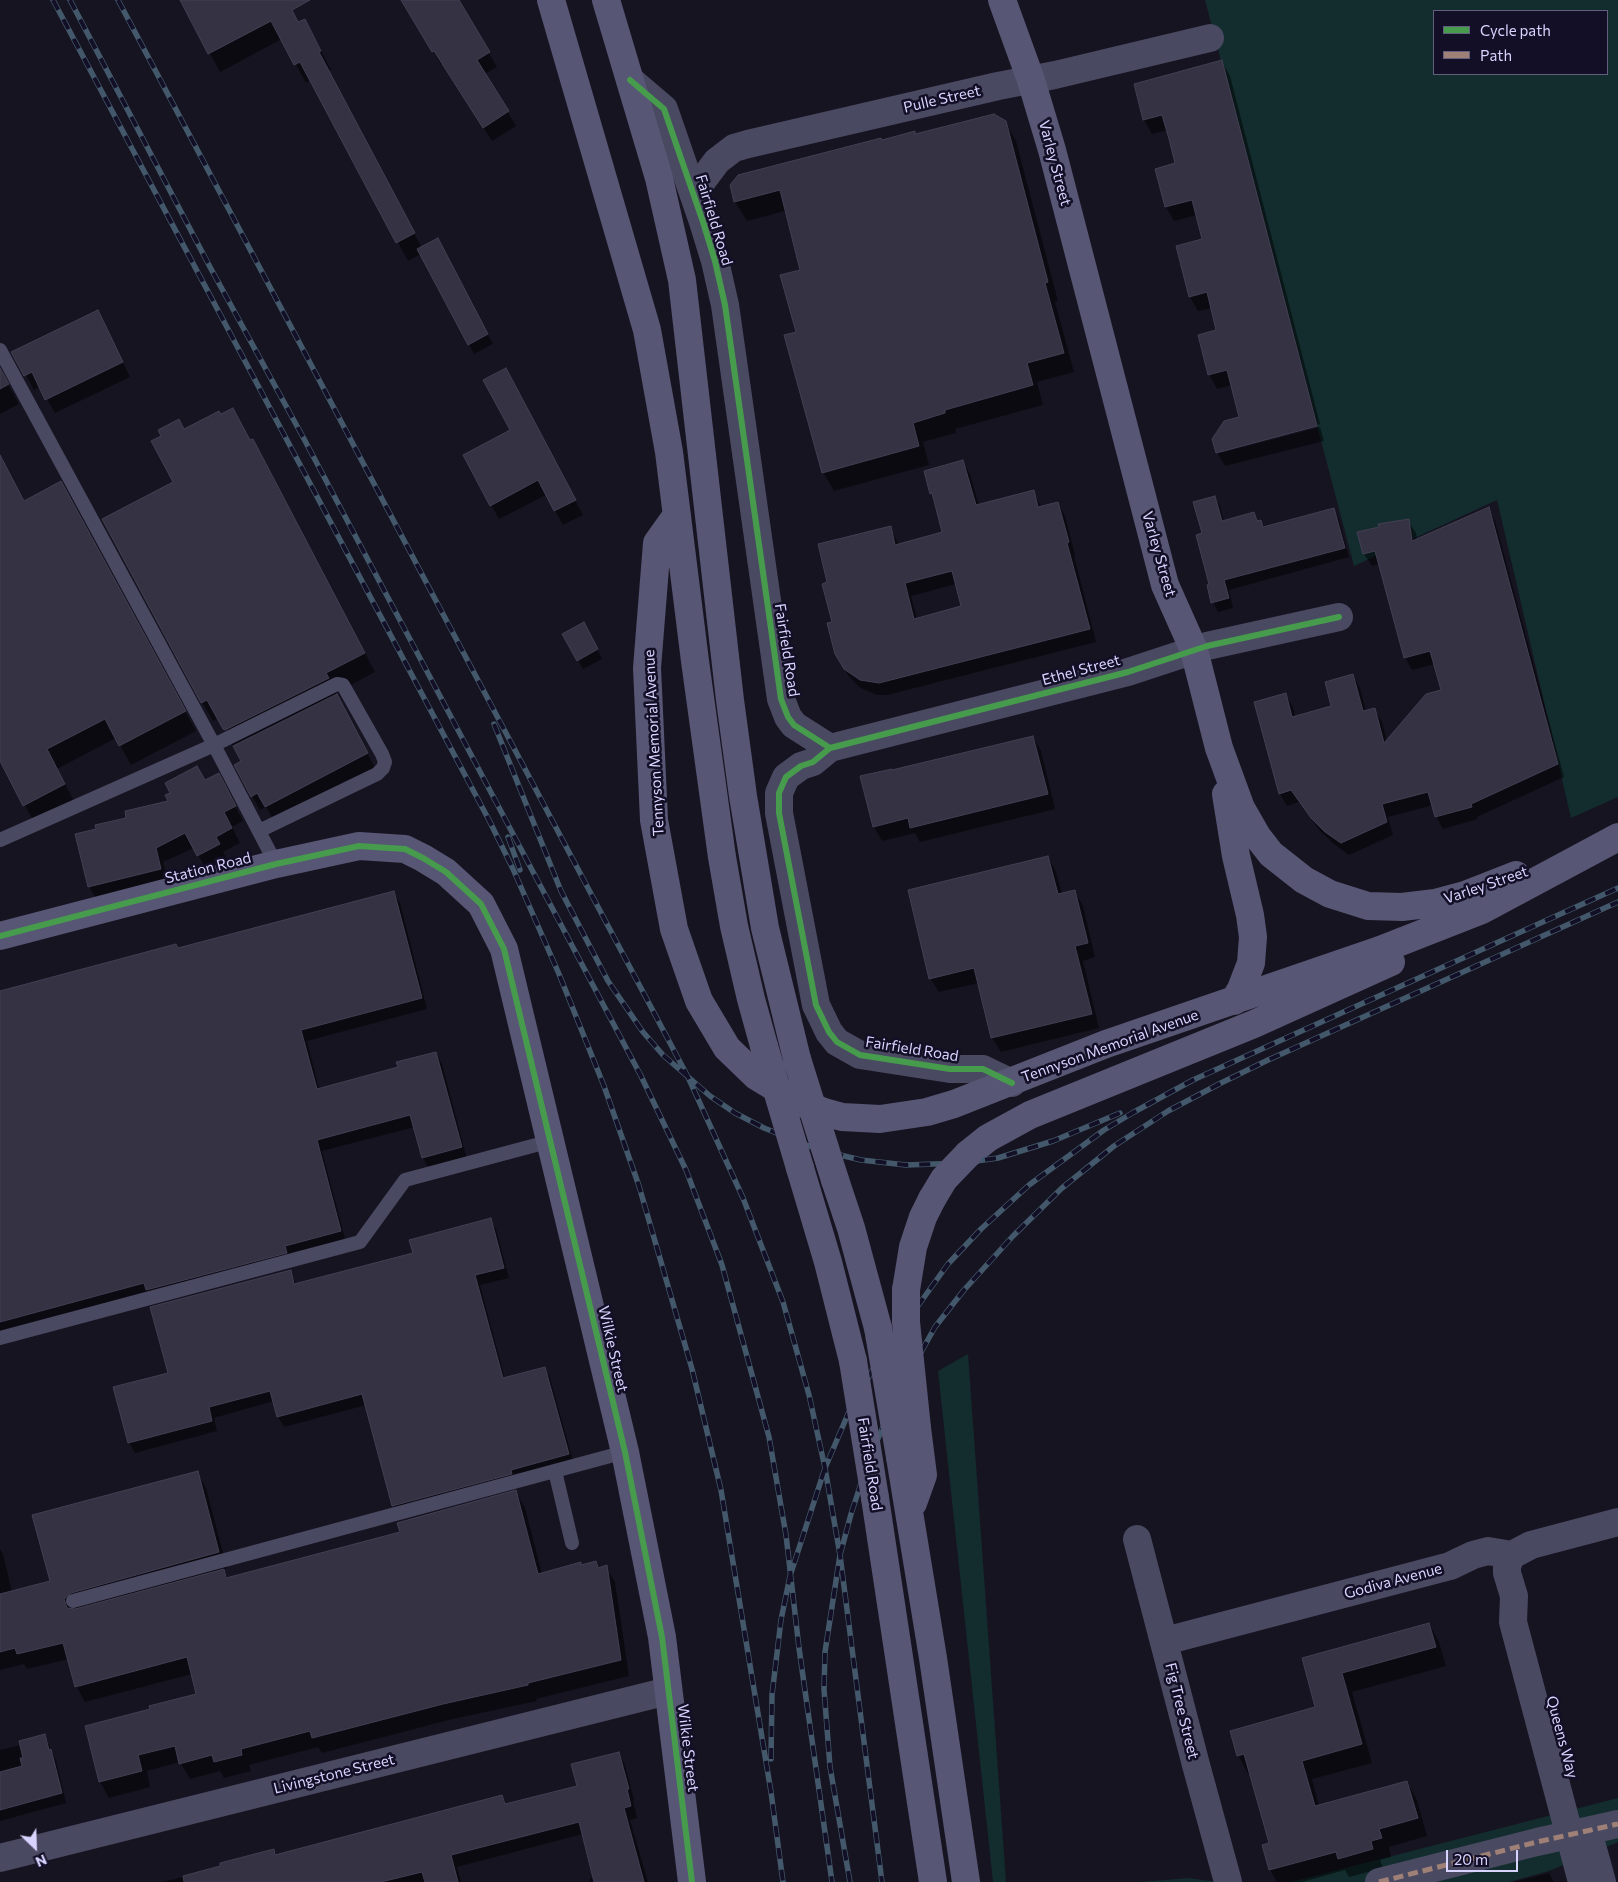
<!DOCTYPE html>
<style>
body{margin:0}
#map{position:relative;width:1618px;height:1882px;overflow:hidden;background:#161421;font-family:Commissioner,sans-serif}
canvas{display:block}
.legend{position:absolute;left:1433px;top:10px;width:175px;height:65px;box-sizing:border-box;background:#130f26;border:1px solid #625e7d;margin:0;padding:6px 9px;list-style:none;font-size:15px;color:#d9d4ff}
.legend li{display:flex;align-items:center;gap:10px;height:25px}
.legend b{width:25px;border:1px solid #625e7d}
.north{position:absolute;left:10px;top:1822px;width:50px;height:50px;-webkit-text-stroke:4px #130f26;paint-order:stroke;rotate:156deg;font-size:14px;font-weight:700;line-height:20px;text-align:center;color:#d9d4ff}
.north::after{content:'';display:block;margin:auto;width:18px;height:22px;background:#d9d4ff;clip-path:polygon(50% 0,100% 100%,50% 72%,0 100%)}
.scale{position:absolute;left:1446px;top:1850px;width:72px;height:22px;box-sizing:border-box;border:2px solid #d9d4ff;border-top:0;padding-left:6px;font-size:15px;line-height:18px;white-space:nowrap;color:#d9d4ff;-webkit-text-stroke:4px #130f26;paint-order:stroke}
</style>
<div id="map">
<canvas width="1618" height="1882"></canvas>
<ul class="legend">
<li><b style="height:6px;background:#469c4c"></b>Cycle path</li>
<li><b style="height:6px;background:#9e8076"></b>Path</li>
</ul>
<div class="north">N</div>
<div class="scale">20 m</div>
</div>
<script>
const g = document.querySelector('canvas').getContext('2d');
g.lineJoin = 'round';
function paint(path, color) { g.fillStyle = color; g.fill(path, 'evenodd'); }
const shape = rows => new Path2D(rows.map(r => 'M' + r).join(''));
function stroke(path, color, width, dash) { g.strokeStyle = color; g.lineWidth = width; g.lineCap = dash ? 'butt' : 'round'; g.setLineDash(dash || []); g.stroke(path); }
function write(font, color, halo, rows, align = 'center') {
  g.font = font + ' Commissioner,sans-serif'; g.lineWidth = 5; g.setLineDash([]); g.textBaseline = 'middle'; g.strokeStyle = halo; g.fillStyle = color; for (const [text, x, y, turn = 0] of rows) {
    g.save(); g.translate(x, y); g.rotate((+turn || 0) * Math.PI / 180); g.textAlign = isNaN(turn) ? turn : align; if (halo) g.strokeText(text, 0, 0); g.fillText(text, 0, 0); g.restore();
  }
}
const green = shape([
 [1205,0,1618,0,1618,797,1571,818,1497,500,1354,566],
 [1434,11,1607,11,1607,74,1434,74],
 [968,1354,1006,1882,993,1882,938,1371],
 [1618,1798,1618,1842,1549,1871,1509,1882,1291,1882],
 [1188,1878,1219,1882,1140,1882]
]);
const shadow = shape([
 [181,0,286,0,298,24,315,39,331,70,328,71,422,248,443,249,493,344,474,354,421,254,408,261,311,80,306,83,282,39,220,72],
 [403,0,458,0,497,67,485,74,516,126,492,141,443,64,441,65],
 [1222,62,1230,76,1320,424,1223,449,1220,453,1320,427,1324,441,1225,466,1217,452,1240,418,1232,385,1217,389,1209,374,1218,331,1212,308,1198,311,1190,297,1177,247,1204,240,1197,215,1174,221,1166,207,1156,170,1176,164,1168,130,1152,134,1144,120,1135,84],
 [1005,122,1016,141,1058,301,1055,302,1074,372,1037,382,1043,405,955,429,956,433,923,442,929,465,834,491,823,472,797,332,802,271,785,211,747,221,735,202,882,141],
 [105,326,130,377,55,413,40,387,34,390,13,352],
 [0,370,19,404,0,414],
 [514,384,583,515,563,525,546,495,499,519,491,505,512,431],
 [184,431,250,441,264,460,375,672,336,693,375,768,274,821,266,807,260,810,252,796,242,762,225,732,230,733,231,731,223,728,218,719,213,721,202,702,174,483],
 [0,460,24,502,72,502,196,731,131,765,116,738,57,769,75,803,35,824,2,762,0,763],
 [963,462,970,474,979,506,1033,491,1042,508,1058,504,1065,516,1075,555,1074,556,1096,642,887,695,877,695,860,688,848,675,840,662,829,583,890,527,899,545,944,533,925,472],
 [956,584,962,607,917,619,911,596],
 [1215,497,1220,506,1224,522,1253,513,1258,522,1261,521,1265,528,1333,509,1339,519,1349,557,1229,590,1233,608,1218,612,1213,602,1203,534],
 [1488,508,1495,521,1564,777,1477,817,1478,819,1443,829,1436,816,1433,805,1388,817,1393,835,1349,855,1334,844,1320,831,1299,802,1287,806,1280,794,1256,703,1286,695,1293,707,1295,717,1333,707,1353,675,1360,688,1366,712,1375,710,1382,722,1387,742,1442,690,1435,664,1412,670,1405,657,1380,564,1372,566,1364,554,1359,533,1408,521,1416,533,1417,540],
 [589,633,602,659,583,669,578,660],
 [1033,737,1041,751,1055,809,920,842,915,833,882,841,874,827,862,777,892,771],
 [205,782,226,789,243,821,232,827,240,843,223,852,227,859,207,870,194,848,163,862,169,884,97,901,89,886,97,830,170,802],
 [1048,857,1056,872,1062,894,1075,891,1083,906,1095,957,1083,961,1099,1028,1001,1052,992,1038,979,983,939,992,930,978],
 [393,892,400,903,427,1009,307,1041,319,1089,399,1068,436,1053,442,1064,467,1159,429,1169,423,1158,415,1127,322,1151,346,1242,0,1334,0,992,178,949],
 [490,1219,496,1229,509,1278,480,1285,505,1379,545,1368,550,1378,574,1464,399,1515,394,1505,366,1405,284,1427,278,1417,274,1401,214,1418,217,1431,135,1453,129,1443,114,1388,169,1373,290,1271,297,1285,414,1254],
 [197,1472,206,1488,227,1568,222,1570,228,1579,401,1533,516,1492,525,1508,542,1574,595,1563,599,1569,606,1567,615,1582,629,1676,536,1699,537,1701,453,1719,322,1753,318,1747,249,1765,251,1771,224,1778,220,1771,190,1779,180,1762,147,1771,150,1787,109,1798,100,1782,152,1710,198,1695,192,1674,85,1702,76,1686,69,1659,27,1669,24,1664,0,1670,0,1549,3,1554,12,1592,51,1582],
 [1429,1624,1439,1642,1446,1666,1352,1692,1372,1763,1312,1779,1319,1806,1407,1782,1417,1800,1427,1836,1389,1847,1391,1857,1380,1860,1383,1868,1349,1877,1345,1870,1302,1882,1277,1882,1270,1870,1263,1845,1271,1843,1251,1773,1248,1774,1238,1755,1317,1708,1304,1659],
 [45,1736,56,1760,66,1803,0,1821,0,1750,21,1745],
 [619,1753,625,1765,634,1800,633,1801,637,1818,630,1820,648,1882,590,1882,590,1878,594,1877,583,1834,457,1867,461,1882,162,1882,208,1871,273,1850,276,1856,502,1796,507,1805,579,1787],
 [1549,1873,1554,1882,1513,1882]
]);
const building = shape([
 [180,0,310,0,292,10,298,22,305,19,321,51,319,52,415,233,396,243,300,62,294,65,271,21,208,54,180,0],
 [401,0,459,0,490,52,477,60,509,111,483,128,434,51,432,52,401,0],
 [1222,60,1317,426,1216,453,1212,439,1224,421,1239,417,1227,370,1208,375,1198,335,1216,330,1207,292,1189,297,1176,246,1202,239,1192,200,1165,207,1155,169,1175,163,1169,139,1162,115,1143,120,1134,84,1222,60],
 [994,114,1006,121,1048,282,1045,283,1064,353,1027,363,1033,385,945,410,945,413,913,423,919,446,822,473,784,335,796,332,780,275,800,270,780,190,734,202,730,185,738,175,881,138,882,140,915,131,915,134,994,114],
 [438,238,488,334,468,345,417,249,438,238],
 [98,310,123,362,45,400,32,372,24,376,11,352,98,310],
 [0,368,9,384,0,389,0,368],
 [506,368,576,500,554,511,538,480,490,506,463,455,510,430,483,380,506,368],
 [233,408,250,440,253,439,365,653,326,673,329,678,225,730,223,729,207,700,201,703,102,519,173,482,151,441,161,436,158,430,179,419,184,429,219,411,221,414,233,408],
 [0,455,24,501,61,481,186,711,119,746,105,719,47,749,65,784,23,806,0,761,0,455],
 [963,460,976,505,1034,490,1038,507,1058,502,1069,542,1067,543,1090,629,879,683,860,680,844,669,835,654,827,623,832,622,822,584,827,582,818,544,891,526,895,545,942,532,932,493,930,494,924,471,963,460],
 [952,571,961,606,914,619,905,583,952,571],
 [1215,496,1222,521,1254,512,1257,521,1261,520,1263,527,1334,508,1345,548,1224,580,1229,598,1211,603,1207,585,1209,584,1196,535,1202,533,1193,502,1215,496],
 [1489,507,1558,764,1471,804,1472,807,1435,817,1428,792,1382,804,1387,822,1341,843,1325,832,1311,818,1291,790,1279,794,1254,702,1286,693,1292,717,1331,706,1325,682,1353,674,1363,711,1375,708,1384,743,1426,694,1441,690,1430,651,1404,658,1375,551,1363,554,1357,532,1379,527,1378,524,1409,519,1412,541,1489,507],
 [584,622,598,649,577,661,562,634,584,622],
 [337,694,368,753,265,807,257,793,251,797,234,765,241,761,233,746,337,694],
 [1033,736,1048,794,910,828,908,818,873,827,860,776,892,769,892,770,1033,736],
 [197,766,205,780,219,773,236,806,224,812,232,828,216,837,220,844,197,856,185,833,156,848,161,869,88,887,75,834,96,829,95,825,126,818,125,811,168,801,165,795,170,793,165,783,197,766],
 [1048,856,1058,894,1075,890,1088,943,1075,946,1092,1014,991,1038,974,968,929,979,908,890,1048,856],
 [394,891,422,998,301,1030,317,1089,398,1067,396,1062,436,1052,462,1147,422,1158,410,1115,317,1140,341,1231,285,1246,287,1253,146,1290,144,1283,0,1322,0,991,176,944,178,948,394,891],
 [491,1218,504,1268,475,1275,503,1378,545,1367,569,1454,511,1470,512,1474,392,1506,362,1394,277,1417,270,1391,209,1407,212,1421,128,1443,113,1387,168,1373,150,1307,291,1270,294,1284,413,1253,409,1240,491,1218],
 [198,1471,219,1552,71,1593,64,1599,67,1608,75,1609,224,1569,226,1578,400,1532,397,1523,516,1490,538,1574,581,1562,581,1565,596,1561,598,1568,607,1565,621,1660,528,1683,528,1685,443,1704,312,1738,310,1731,241,1749,242,1755,214,1762,212,1755,179,1764,175,1746,138,1755,142,1771,99,1782,85,1726,150,1709,149,1706,196,1694,187,1657,75,1687,63,1643,17,1654,15,1648,0,1652,0,1594,50,1581,32,1515,198,1471],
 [1429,1623,1436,1647,1342,1673,1362,1744,1302,1761,1315,1806,1407,1781,1418,1818,1379,1829,1382,1838,1371,1841,1373,1849,1338,1859,1336,1852,1269,1870,1262,1845,1269,1843,1244,1754,1237,1756,1230,1731,1315,1707,1302,1658,1429,1623],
 [45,1734,49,1750,51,1749,62,1793,0,1810,0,1772,22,1766,20,1758,23,1758,19,1741,45,1734],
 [619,1752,629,1789,627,1789,631,1806,624,1808,644,1882,594,1882,579,1822,451,1855,458,1882,425,1882,422,1872,381,1882,184,1882,183,1876,220,1866,220,1863,274,1849,275,1855,502,1795,505,1804,577,1786,571,1764,619,1752]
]);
const lane = shape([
 [0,350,214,745,276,864],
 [0,840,214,745,337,684,343,685,382,754,385,762,383,768,377,774,259,831],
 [0,1338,360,1242,405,1180,551,1141],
 [555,1471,572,1543],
 [73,1601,625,1452]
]);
const street = shape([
 [630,80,664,109,703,222,715,261,725,305,781,699,788,717,794,725,830,748],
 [693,193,717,161,734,148,748,144,998,86,1055,75,1210,38],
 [1012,1083,983,1069,950,1069,860,1055,837,1042,829,1032,816,1005,779,813,779,793,786,777,801,766,813,762,830,748,1128,672,1207,646,1339,617],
 [1137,1539,1196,1765,1228,1882],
 [1512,1555,1507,1565,1507,1573,1514,1596,1513,1622,1582,1882],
 [1165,1641,1450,1566,1473,1555,1488,1551,1512,1555,1531,1545,1618,1522],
 [1591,1842,1602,1882],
 [0,1858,668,1691],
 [1379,1882,1537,1842,1618,1824]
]);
const secondary = shape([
 [551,0,647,330,669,452,695,661,722,857,734,926,751,999,764,1046],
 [606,0,659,178,682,280,730,700,743,796,765,928,797,1059],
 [1002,0,1031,80,1052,150,1165,585,1194,650,1219,748,1241,808,1257,836,1271,854,1304,880,1330,894,1368,906,1402,907,1435,903,1465,895,1516,875],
 [677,515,657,543,647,668,654,820,674,929,699,1001,727,1048,756,1076,799,1102,824,1112,842,1117,880,1119,927,1112,954,1104,1106,1044,1380,950,1482,910,1618,837],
 [1226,794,1236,856,1250,915,1253,937,1251,963,1241,989,1234,1001],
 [0,936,276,864,359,846,405,849,423,858,446,872,481,904,504,949,625,1452,662,1637,692,1882],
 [968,1154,988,1138,1030,1115,1254,1024,1391,962],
 [800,1168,828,1262,853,1361],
 [835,1180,851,1228,878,1328],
 [906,1290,913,1247,923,1217,932,1199],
 [900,1457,933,1658,966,1882],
 [875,1498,933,1882],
 [913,1503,923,1475,917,1428]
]);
const rail = shape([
 [53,0,490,822,513,869,559,974,604,1086,639,1186,692,1369,721,1490,771,1792,783,1882],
 [70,0,210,267,303,437,641,1076,686,1170,722,1265,769,1437,786,1535,799,1648,832,1882],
 [118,0,688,1077,743,1198,783,1302,809,1395,825,1468,840,1555,882,1882],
 [494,724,561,891,608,981,643,1032,663,1055,710,1096,735,1113,764,1128,819,1150,861,1160,906,1165,962,1163,998,1158,1053,1141,1120,1113],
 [508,837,520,870],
 [771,1759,772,1695,781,1620,790,1576,825,1468,848,1414,876,1364,948,1264,981,1229,1029,1185,1104,1130,1134,1112,1193,1080,1618,888],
 [850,1882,830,1767,824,1689,825,1652,840,1555,851,1514,870,1456,900,1390,935,1327,964,1290,1013,1236,1062,1188,1114,1146,1168,1111,1221,1083,1268,1060,1618,902]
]);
const secondaryBridge = shape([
 [764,1046,800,1168],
 [797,1059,835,1180],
 [932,1199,944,1179,968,1154],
 [906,1290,906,1322,917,1428],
 [878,1328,900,1457],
 [853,1361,875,1498]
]);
const quiet = shape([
 [1379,1882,1537,1842,1618,1824]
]);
const cycleway = shape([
 [630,80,664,109,703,222,715,261,725,305,781,699,788,717,794,725,830,748],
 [0,936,276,864,359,846,405,849,423,858,446,872,481,904,504,949,625,1452,662,1637,692,1882],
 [1012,1083,983,1069,950,1069,860,1055,837,1042,829,1032,816,1005,779,813,779,793,786,777,801,766,813,762,830,748,1128,672,1207,646,1339,617]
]);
const streetNames = [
 ["Pulle Street",942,99,-13],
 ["Varley Street",1055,163,75],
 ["Fairfield Road",714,220,73],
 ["Varley Street",1159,554,74],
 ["Fairfield Road",787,650,81],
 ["Ethel Street",1081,670,-15],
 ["Tennyson Memorial Avenue",654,743,-93],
 ["Station Road",208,868,-14],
 ["Varley Street",1486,885,-19],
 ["Tennyson Memorial Avenue",1110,1046,-20],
 ["Fairfield Road",912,1049,9],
 ["Wilkie Street",613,1349,77],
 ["Fairfield Road",870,1464,81],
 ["Godiva Avenue",1393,1581,-15],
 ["Fig Tree Street",1182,1711,76],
 ["Queens Way",1562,1737,75],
 ["Wilkie Street",688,1748,83],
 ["Livingstone Street",334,1774,-14]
];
paint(green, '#132c2d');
paint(shadow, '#0007');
paint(building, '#343243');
stroke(building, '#433f54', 1);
stroke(lane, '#4a4962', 14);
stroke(street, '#4a4962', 28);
stroke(secondary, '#575674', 28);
stroke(rail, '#43596b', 5.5);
stroke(rail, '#130f26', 4, [11]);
stroke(secondaryBridge, '#575674', 28);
stroke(quiet, '#9e8076', 5, [10, 5]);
stroke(cycleway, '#469c4c', 6);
write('15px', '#d9d4ff', '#130f26', streetNames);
</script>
